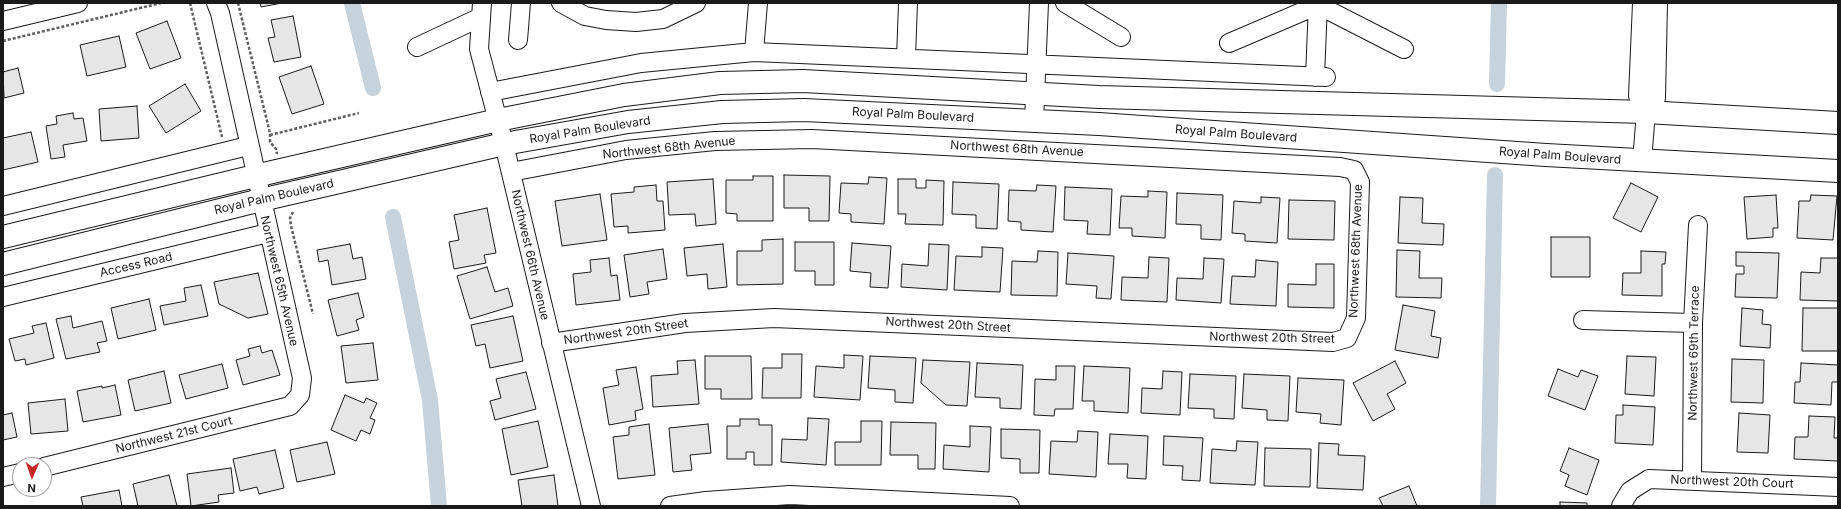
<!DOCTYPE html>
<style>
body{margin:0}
#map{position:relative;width:1841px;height:509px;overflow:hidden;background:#fff;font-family:Inter,sans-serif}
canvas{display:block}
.frame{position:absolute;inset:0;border:4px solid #1a1a1a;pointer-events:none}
.north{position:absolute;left:12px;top:457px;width:40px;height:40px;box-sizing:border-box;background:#fff;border:1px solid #a3a3a3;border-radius:50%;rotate:182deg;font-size:11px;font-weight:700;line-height:16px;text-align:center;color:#1a1a1a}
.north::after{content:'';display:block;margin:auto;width:14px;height:18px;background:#c62828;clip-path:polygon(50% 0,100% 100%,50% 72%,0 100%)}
</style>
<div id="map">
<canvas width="1841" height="509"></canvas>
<div class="frame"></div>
<div class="north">N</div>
</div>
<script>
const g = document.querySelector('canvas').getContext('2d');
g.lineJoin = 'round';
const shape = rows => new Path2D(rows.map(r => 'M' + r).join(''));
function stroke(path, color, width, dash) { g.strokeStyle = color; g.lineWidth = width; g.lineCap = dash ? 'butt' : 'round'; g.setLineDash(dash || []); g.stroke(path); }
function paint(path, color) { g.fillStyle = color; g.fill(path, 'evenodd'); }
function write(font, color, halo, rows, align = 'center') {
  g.font = font + ' Inter,sans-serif'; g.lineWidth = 3; g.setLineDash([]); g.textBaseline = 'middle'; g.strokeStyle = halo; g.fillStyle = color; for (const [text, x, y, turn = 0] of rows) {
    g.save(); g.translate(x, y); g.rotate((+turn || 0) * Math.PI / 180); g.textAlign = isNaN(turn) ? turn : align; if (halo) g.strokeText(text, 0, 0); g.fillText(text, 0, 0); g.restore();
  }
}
const canal = shape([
 [352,3,373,88],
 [1497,84,1499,3],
 [393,217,430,400,439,506],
 [1488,506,1495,175]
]);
const building = shape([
 [260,3,282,3,261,7,260,3],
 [293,16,301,57,274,62,268,38,275,37,271,20,293,16],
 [167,21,181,58,150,69,136,33,167,21],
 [119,36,126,67,87,76,80,45,119,36],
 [311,66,324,104,292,114,279,77,311,66],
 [18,68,24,93,4,98,3,72,18,68],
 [185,84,201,111,166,133,149,106,185,84],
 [137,106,139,138,101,141,99,109,137,106],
 [73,113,74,119,83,118,87,141,63,145,65,157,51,159,46,126,57,124,56,116,73,113],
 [31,132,38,162,3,170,3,138,31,132],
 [784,175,830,176,829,221,809,221,809,208,784,208,784,175],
 [753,176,773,176,773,221,737,221,737,214,726,213,726,180,753,180,753,176],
 [869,177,887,178,884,224,851,222,851,214,839,213,841,183,868,184,869,177],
 [713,179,716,224,696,226,695,214,669,215,667,182,713,179],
 [898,179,916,179,916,188,926,188,926,180,944,181,943,225,905,224,906,214,898,214,898,179],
 [953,182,999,184,997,229,976,228,976,215,952,214,953,182],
 [1631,183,1658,197,1641,232,1613,218,1631,183],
 [656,185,657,201,663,201,665,230,628,233,628,226,614,227,611,194,634,192,634,187,656,185],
 [1037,185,1056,186,1053,232,1021,230,1021,222,1008,221,1009,190,1036,191,1037,185],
 [1065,187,1112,189,1110,235,1087,234,1088,221,1064,220,1065,187],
 [1148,191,1167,192,1165,238,1132,236,1132,228,1119,228,1121,196,1148,197,1148,191],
 [1177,193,1223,195,1221,240,1201,239,1201,225,1176,224,1177,193],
 [600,194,607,240,562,246,555,201,600,194],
 [1776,195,1778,228,1773,228,1773,237,1747,239,1744,197,1776,195],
 [1811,195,1837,196,1833,240,1797,238,1799,201,1810,201,1811,195],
 [1261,197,1280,198,1277,243,1245,241,1245,234,1232,233,1234,201,1261,203,1261,197],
 [1400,197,1423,198,1422,223,1444,224,1443,245,1398,243,1400,197],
 [1289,200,1335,201,1334,240,1288,239,1289,200],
 [487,208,496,253,484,255,486,263,454,269,449,242,459,240,454,215,487,208],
 [1551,237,1590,237,1590,277,1551,277,1551,237],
 [783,239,783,284,737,285,737,251,762,251,762,240,783,239],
 [795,242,834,242,834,285,815,285,815,271,795,271,795,242],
 [852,243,891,246,888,288,870,287,871,273,850,271,852,243],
 [350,244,353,259,362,257,366,279,332,285,328,260,319,262,317,250,350,244],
 [723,244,727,287,708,289,707,274,687,276,684,248,723,244],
 [929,244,949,245,947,290,901,287,902,264,928,266,929,244],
 [982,247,1003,248,1000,292,954,290,956,256,982,257,982,247],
 [663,249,667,279,647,282,649,294,630,297,624,255,663,249],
 [1397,250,1420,251,1419,278,1442,278,1441,298,1396,297,1397,250],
 [1038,251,1058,252,1057,296,1011,295,1012,261,1037,262,1038,251],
 [1641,251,1666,252,1665,264,1662,264,1662,296,1622,295,1623,273,1641,273,1641,251],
 [1736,252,1779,253,1777,298,1735,297,1736,274,1744,274,1744,266,1736,266,1736,252],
 [1068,253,1114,256,1111,299,1096,298,1097,286,1066,284,1068,253],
 [1149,257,1169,258,1167,302,1121,300,1122,277,1148,278,1149,257],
 [609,258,611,276,617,275,620,300,576,305,573,274,591,272,590,260,609,258],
 [1204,258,1224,259,1221,303,1176,300,1177,278,1203,279,1204,258],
 [1821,258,1838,258,1838,301,1800,300,1801,272,1820,273,1821,258],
 [1256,260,1278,262,1276,306,1230,304,1232,276,1255,277,1256,260],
 [1316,264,1334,264,1334,308,1288,307,1288,284,1316,285,1316,264],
 [487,267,495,292,508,288,513,306,470,319,457,276,487,267],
 [258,273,268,314,248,318,219,304,214,282,258,273],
 [201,285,208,316,164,325,160,306,186,301,184,288,201,285],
 [358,293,364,317,356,320,359,330,337,336,328,300,358,293],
 [149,299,156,330,118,339,111,308,149,299],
 [1403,305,1435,311,1431,336,1441,338,1438,358,1395,350,1403,305],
 [1742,308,1763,310,1762,324,1771,325,1770,348,1740,346,1742,308],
 [1803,308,1838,308,1838,351,1802,351,1803,308],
 [71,316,73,328,102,321,107,341,97,343,100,352,66,359,56,319,71,316],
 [513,316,523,361,490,368,485,344,476,346,471,325,513,316],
 [46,323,54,358,26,365,25,359,15,361,9,339,34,333,32,326,46,323],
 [373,343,378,380,346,383,341,346,373,343],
 [260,346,262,353,272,350,280,375,243,385,236,360,250,356,248,349,260,346],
 [782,354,802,354,801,398,762,398,763,368,782,368,782,354],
 [844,355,863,356,860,400,814,397,816,366,844,368,844,355],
 [705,356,751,356,752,399,721,399,721,389,705,389,705,356],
 [870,356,916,358,913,403,895,402,895,390,868,388,870,356],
 [1627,356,1656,357,1654,396,1625,394,1627,356],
 [1732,359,1764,360,1763,403,1731,402,1732,359],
 [695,360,699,404,653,407,651,376,678,374,677,361,695,360],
 [923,360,970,362,967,406,946,405,921,383,923,360],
 [1395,361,1406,383,1387,394,1395,409,1373,421,1353,383,1395,361],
 [977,363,1023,365,1021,409,1000,408,1000,398,975,397,977,363],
 [1801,363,1838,365,1838,382,1832,382,1831,405,1794,403,1795,382,1800,382,1801,363],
 [222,364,228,388,186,399,179,375,222,364],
 [1056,366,1075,366,1073,409,1055,409,1054,416,1034,415,1035,379,1056,380,1056,366],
 [1084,366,1130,368,1128,413,1094,411,1094,401,1082,401,1084,366],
 [636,367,643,409,635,411,636,420,609,425,603,388,619,385,616,370,636,367],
 [1558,369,1578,377,1581,370,1598,376,1585,410,1548,396,1558,369],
 [164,371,171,403,135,411,128,380,164,371],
 [1163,371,1182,372,1180,415,1141,413,1142,388,1162,389,1163,371],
 [526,372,536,409,495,420,490,401,501,398,496,379,526,372],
 [1190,374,1236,376,1234,419,1214,418,1214,409,1188,408,1190,374],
 [1244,374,1290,376,1288,421,1267,420,1267,410,1242,408,1244,374],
 [1298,378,1344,380,1341,425,1320,423,1321,414,1296,412,1298,378],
 [115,385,121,415,83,422,77,391,102,386,102,388,115,385],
 [345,395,364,403,366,398,377,403,370,418,375,420,370,434,361,430,356,441,331,430,345,395],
 [65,399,68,431,31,434,28,403,65,399],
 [1623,405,1655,407,1653,445,1615,443,1616,415,1623,415,1623,405],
 [12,413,17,437,3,440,3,415,12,413],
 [1739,413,1770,415,1768,453,1737,452,1739,413],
 [1809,416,1835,417,1834,438,1838,438,1838,461,1794,459,1795,437,1808,437,1809,416],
 [808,418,829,419,826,465,781,462,782,439,807,440,808,418],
 [740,419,759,419,759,425,772,425,772,465,754,465,754,452,746,452,746,459,727,459,727,426,740,426,740,419],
 [538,421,548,467,511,475,502,429,538,421],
 [861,421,882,421,881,465,835,465,835,442,861,442,861,421],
 [891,422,936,423,935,469,918,469,918,455,890,455,891,422],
 [649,424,655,475,618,479,613,437,629,435,629,427,649,424],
 [708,424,711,453,690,455,692,470,673,472,669,428,708,424],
 [970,426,991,427,989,472,943,469,944,445,970,447,970,426],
 [1001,429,1040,430,1039,473,1020,473,1020,459,1001,458,1001,429],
 [1078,431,1098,432,1096,477,1049,474,1051,441,1077,442,1078,431],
 [1110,434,1148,436,1146,479,1127,478,1128,464,1108,464,1110,434],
 [1164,436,1203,438,1200,481,1182,480,1183,466,1163,465,1164,436],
 [1237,441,1258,442,1255,485,1210,483,1212,449,1236,451,1237,441],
 [327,442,335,474,297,482,290,450,327,442],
 [1319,443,1339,444,1338,455,1365,456,1363,490,1317,488,1319,443],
 [1265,448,1311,449,1310,487,1264,486,1265,448],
 [1569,448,1599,460,1587,495,1565,486,1569,475,1560,471,1569,448],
 [275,450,284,488,259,494,257,487,240,491,233,459,275,450],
 [231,468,234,493,218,495,219,502,191,506,187,474,231,468],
 [169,475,177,506,138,506,133,484,169,475],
 [554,475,558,506,522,506,518,480,554,475],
 [1409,486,1417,506,1383,506,1379,498,1409,486],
 [119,490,122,506,83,506,81,497,119,490],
 [1560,502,1587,503,1587,506,1560,506,1560,502]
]);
const path = shape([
 [190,3,222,137],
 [238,3,270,133,270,142,276,149,277,154],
 [3,41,161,3],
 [270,135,359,113],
 [293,212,290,218,291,226,313,314]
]);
const minor = shape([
 [482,3,479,49,504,144,591,506],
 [561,3,585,16,606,20,636,22,663,19,696,3],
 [1065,3,1121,37],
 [1642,3,1638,96,1646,112],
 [3,21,78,3],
 [518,40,521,3],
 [1229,43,1318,5,1404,49],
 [417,47,481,17],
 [754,52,758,3],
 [906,58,908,3],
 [1315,77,1318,3],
 [490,92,641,63,754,52,1326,77],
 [1034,121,1039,3],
 [1642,161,1646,112,1656,98,1658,3],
 [511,172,626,150,715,141,812,139,1340,167,1354,170,1360,182,1356,318,1347,338,1333,342,774,318,685,323,551,343],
 [3,206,248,146],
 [3,297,268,233],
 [1583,320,1693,323],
 [44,467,290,406,300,395,302,378,220,13,216,3],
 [3,477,20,473],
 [1692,481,1693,323,1698,225],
 [670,506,706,501,790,495,1010,506],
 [1621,506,1630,491,1649,479,1838,487]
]);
const major = shape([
 [3,237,255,176,498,120,624,95,720,83,803,81,1099,97,1646,112,1838,123],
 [3,264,261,200,504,144,628,122,722,112,804,110,1099,124,1546,155,1838,171]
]);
const streetNames = [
 ["Royal Palm Boulevard",913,115,3],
 ["Royal Palm Boulevard",590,130,-9],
 ["Royal Palm Boulevard",1236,134,4],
 ["Northwest 68th Avenue",669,148,-6],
 ["Northwest 68th Avenue",1017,149,3],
 ["Royal Palm Boulevard",1560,156,4],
 ["Royal Palm Boulevard",274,197,-13],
 ["Northwest 68th Avenue",1356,251,-88],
 ["Northwest 66th Avenue",530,255,77],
 ["Access Road",136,265,-13],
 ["Northwest 65th Avenue",279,281,77],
 ["Northwest 20th Street",948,325,3],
 ["Northwest 20th Street",626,332,-8],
 ["Northwest 20th Street",1272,338,1],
 ["Northwest 69th Terrace",1694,353,-89],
 ["Northwest 21st Court",174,435,-14],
 ["Northwest 20th Court",1732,482,2]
];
stroke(canal, '#c6d2dc', 16);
paint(building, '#e6e6e6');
stroke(building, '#1a1a1a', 1);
stroke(minor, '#1a1a1a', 20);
stroke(major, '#1a1a1a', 24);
stroke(path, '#5f5f5f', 2.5, [3, 2]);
stroke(minor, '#fff', 18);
stroke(major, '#fff', 22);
write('12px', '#1a1a1a', '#fff', streetNames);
</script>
